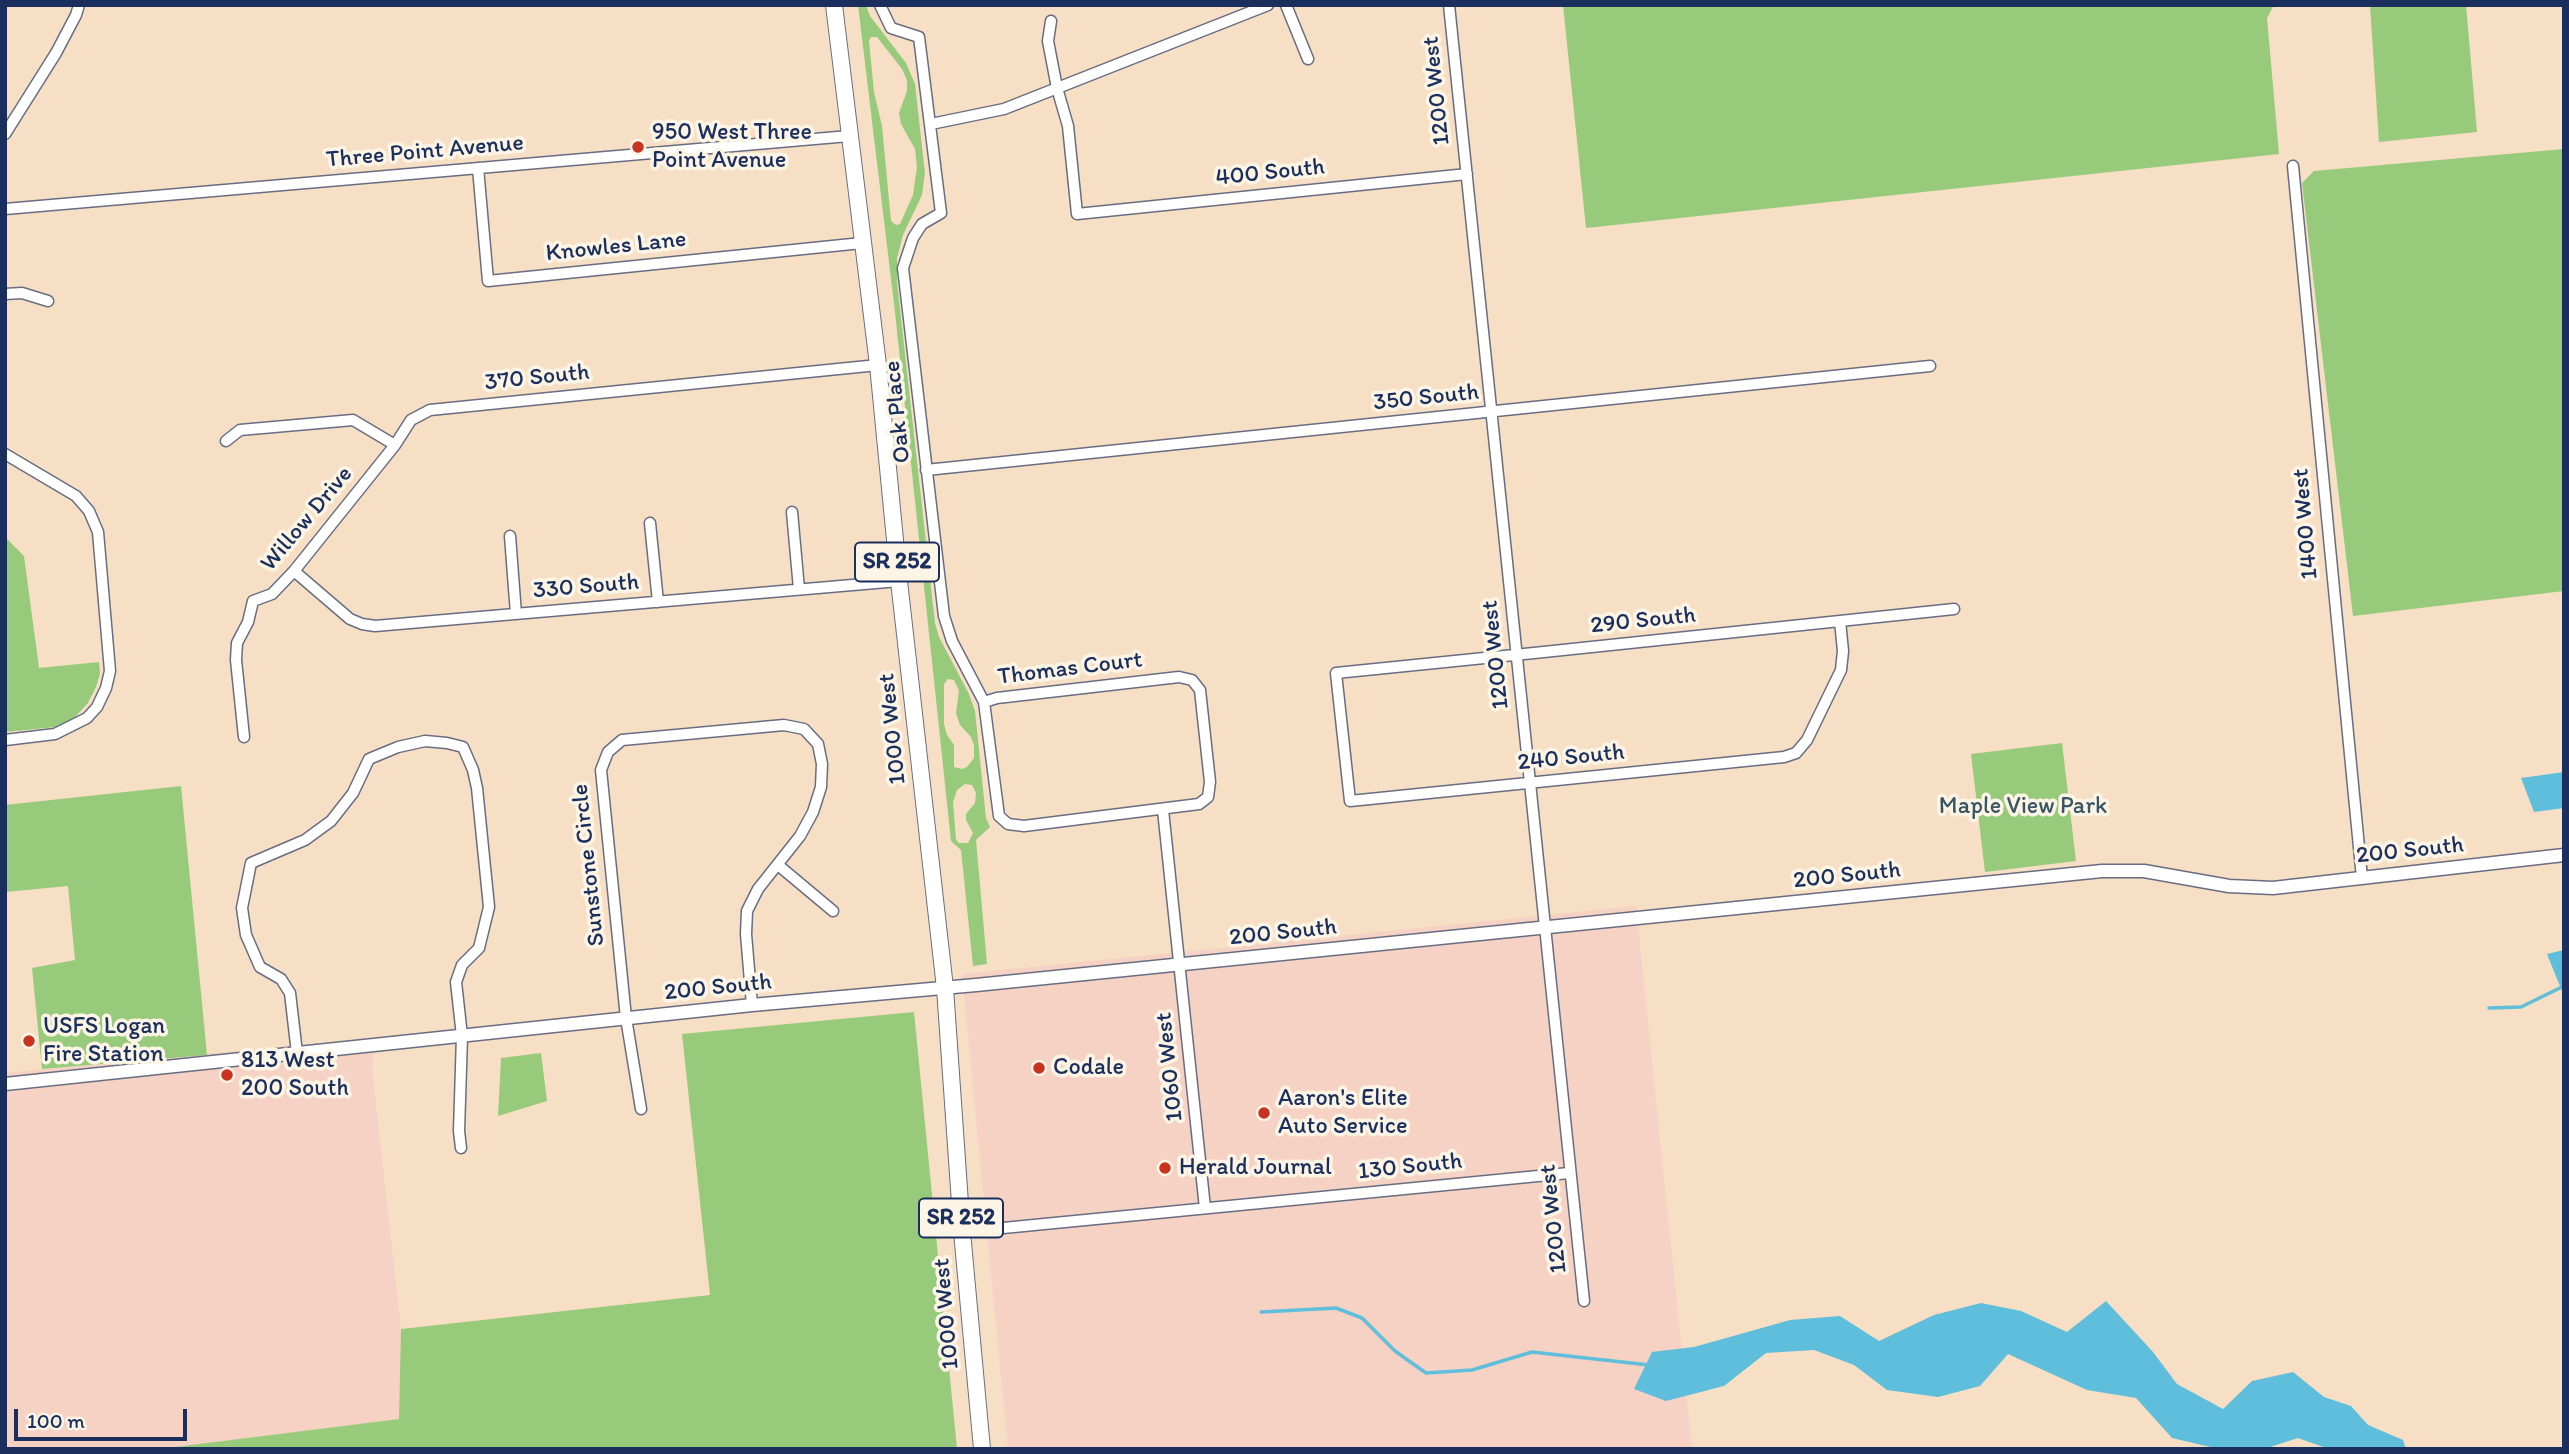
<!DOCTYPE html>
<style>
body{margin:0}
#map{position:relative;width:2569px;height:1454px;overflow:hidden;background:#f6dfc4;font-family:Itim,sans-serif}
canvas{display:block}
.frame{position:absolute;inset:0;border:7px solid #1b2f5e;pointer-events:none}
.scale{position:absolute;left:14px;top:1409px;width:173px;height:32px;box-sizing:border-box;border:4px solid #1b2f5e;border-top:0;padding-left:9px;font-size:21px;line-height:24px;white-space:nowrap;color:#1b2f5e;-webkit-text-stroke:5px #fcf5e5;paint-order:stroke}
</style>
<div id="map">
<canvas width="2569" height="1454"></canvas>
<div class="frame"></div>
<div class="scale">100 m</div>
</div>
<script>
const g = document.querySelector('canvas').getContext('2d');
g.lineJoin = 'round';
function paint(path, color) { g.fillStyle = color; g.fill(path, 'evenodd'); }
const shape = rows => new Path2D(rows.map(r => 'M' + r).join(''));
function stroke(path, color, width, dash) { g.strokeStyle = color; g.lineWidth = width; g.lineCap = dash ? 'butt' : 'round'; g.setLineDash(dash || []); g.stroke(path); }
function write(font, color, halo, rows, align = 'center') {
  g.font = font + ' Itim,sans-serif'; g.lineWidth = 7; g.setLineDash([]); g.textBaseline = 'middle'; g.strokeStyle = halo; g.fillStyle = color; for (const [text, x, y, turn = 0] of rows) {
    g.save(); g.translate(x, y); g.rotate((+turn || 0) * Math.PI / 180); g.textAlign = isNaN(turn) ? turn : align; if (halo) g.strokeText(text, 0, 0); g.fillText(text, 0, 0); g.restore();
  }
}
const built = shape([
 [1636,906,1692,1449,1008,1449,962,974],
 [374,1038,372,1068,401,1329,399,1419,159,1449,5,1449,5,1073]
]);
const green = shape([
 [858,5,866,5,870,16,906,63,915,84,925,173,922,195,903,235,897,258,897,282,935,623,939,637,969,694,975,711,986,818,990,827,976,840,987,964,973,966,961,850,951,841,895,312],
 [871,37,877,37,902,69,907,80,907,91,899,113,901,124,915,149,917,167,913,195,900,224,896,225,891,221,882,126,874,92,869,41],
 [948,679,954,680,959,691,956,713,960,725,971,737,974,745,974,758,967,767,962,769,954,767,954,745,947,735,944,724,944,684],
 [965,784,972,785,976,793,975,803,966,814,966,820,973,833,968,843,959,843,956,840,953,802,957,790],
 [1563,5,2274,5,2267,18,2279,154,1586,228],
 [2370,5,2466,5,2477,132,2379,142],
 [2564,149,2564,591,2353,616,2302,183,2314,171],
 [5,537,24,556,39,668,99,662,100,674,96,687,88,703,75,717,55,727,5,732],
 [2062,743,2076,861,1985,872,1971,754],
 [181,786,207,1055,42,1069,32,968,75,960,68,886,5,892,5,805],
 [914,1012,957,1449,159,1449,399,1419,401,1329,710,1295,682,1034],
 [541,1053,547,1101,498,1116,501,1058]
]);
const water = shape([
 [2564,772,2564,808,2534,812,2521,778],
 [2564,950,2564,996,2547,954],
 [2106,1301,2153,1352,2177,1384,2223,1409,2252,1381,2293,1372,2324,1397,2351,1406,2368,1425,2403,1440,2406,1449,2329,1449,2298,1438,2264,1449,2219,1449,2172,1438,2136,1398,2087,1390,2008,1354,1980,1386,1938,1397,1887,1390,1854,1365,1814,1350,1766,1353,1724,1386,1666,1401,1634,1389,1652,1352,1694,1347,1790,1320,1840,1316,1879,1341,1934,1315,1981,1303,2021,1311,2067,1332]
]);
const stream = shape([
 [2489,1008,2521,1007,2564,986],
 [1261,1312,1336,1308,1362,1318,1395,1351,1426,1373,1472,1370,1532,1352,1649,1365]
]);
const minor = shape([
 [880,5,891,28,919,37,941,213,922,224,913,238,903,268,944,616,952,641,984,702],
 [1286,5,1308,59],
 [1449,5,1584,1301],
 [1051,21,1048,41,1057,88,1068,126,1077,214,1467,174],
 [931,124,1004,109,1268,5],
 [5,134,56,53,76,15,79,5],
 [2293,166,2362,878],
 [478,168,488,281,862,243],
 [5,209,849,136],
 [5,294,22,293,48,301],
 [226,441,240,430,353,420,395,445,411,420,430,410,878,365],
 [5,454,76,496,89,511,98,532,110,671,106,688,97,707,87,718,55,734,5,740],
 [926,470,1930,366],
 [792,512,799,589],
 [650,523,658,602],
 [510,536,516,614],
 [294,571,350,619,362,624,375,626,899,581],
 [1840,621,1843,651,1841,670,1807,740,1796,753,1784,757,1350,801,1336,673,1534,653,1840,621,1954,609],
 [1179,677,1192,680,1200,690,1210,782,1208,797,1199,804,1024,826,1008,824,999,816,984,702,997,698,1179,677],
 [244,737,236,660,237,643,248,622,253,601,272,594,294,571,395,445],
 [1163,810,1205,1208],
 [778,865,833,911],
 [297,1053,290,993,281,979,260,967,246,935,242,908,251,863,305,840,331,821,353,793,369,759,398,747,425,741,447,743,463,747,473,770,477,788,489,907,479,948,462,965,456,982,462,1036,459,1131,461,1148],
 [641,1109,626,1018,601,770,608,752,622,740,784,725,804,729,818,744,822,764,821,787,813,812,800,836,758,889,747,911,746,934,752,1005],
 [962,1232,1569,1173]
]);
const tertiary = shape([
 [5,1084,752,1005,976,985,2102,871,2144,871,2229,886,2273,888,2564,855]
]);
const primary = shape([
 [834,5,878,365,899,581,945,988,962,1232,982,1449]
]);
const markers = [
 [638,147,7,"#c8321e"],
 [29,1041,7,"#c8321e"],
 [1039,1068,7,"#c8321e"],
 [227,1075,7,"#c8321e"],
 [1264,1113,7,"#c8321e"],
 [1165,1168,7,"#c8321e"]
];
const shields = [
 [897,562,84],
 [961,1218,84]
];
const shieldNames = [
 ["SR 252",897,562],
 ["SR 252",961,1218]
];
const streetNames = [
 ["1200 West",1437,91,-96],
 ["Three Point Avenue",425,152,-5],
 ["400 South",1270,173,-6],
 ["Knowles Lane",616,247,-6],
 ["370 South",537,378,-6],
 ["350 South",1426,398,-6],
 ["Oak Place",898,412,-96],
 ["Willow Drive",307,519,-50],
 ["1400 West",2306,524,-95],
 ["330 South",586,587,-5],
 ["290 South",1643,621,-6],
 ["1200 West",1496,655,-96],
 ["Thomas Court",1070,669,-7],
 ["1000 West",893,729,-96],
 ["240 South",1571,758,-6],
 ["200 South",2410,851,-6],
 ["Sunstone Circle",589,865,-96],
 ["200 South",1847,876,-6],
 ["200 South",1283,933,-6],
 ["200 South",718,988,-6],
 ["1060 West",1170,1067,-96],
 ["130 South",1410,1167,-6],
 ["1200 West",1554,1219,-96],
 ["1000 West",947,1314,-95]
];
const poiNames = [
 ["950 West Three",652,133],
 ["Point Avenue",652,161],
 ["USFS Logan",43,1027],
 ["Fire Station",43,1055],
 ["813 West",241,1061],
 ["200 South",241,1089],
 ["Codale",1053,1068],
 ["Aaron's Elite",1278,1099],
 ["Auto Service",1278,1127],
 ["Herald Journal",1179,1168]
];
const parkNames = [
 ["Maple View Park",2023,807]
];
paint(built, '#f5d2c3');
paint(green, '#97ca7b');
paint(water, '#5ebedc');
stroke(stream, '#5ebedc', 3.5);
stroke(minor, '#686d82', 13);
stroke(tertiary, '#686d82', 15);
stroke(primary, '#686d82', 18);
stroke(minor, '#fff', 10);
stroke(tertiary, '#fff', 12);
stroke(primary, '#fff', 16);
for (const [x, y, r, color] of markers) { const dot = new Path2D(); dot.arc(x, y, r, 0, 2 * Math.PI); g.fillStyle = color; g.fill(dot); stroke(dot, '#fcf5e5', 2.5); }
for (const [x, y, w] of shields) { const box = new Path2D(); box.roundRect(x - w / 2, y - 19.5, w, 39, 5); g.fillStyle = '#fcf5e5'; g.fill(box); stroke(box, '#1b2f5e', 2); }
write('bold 23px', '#1b2f5e', null, shieldNames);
write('24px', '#1b2f5e', '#fcf5e5', streetNames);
write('24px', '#1b2f5e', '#fcf5e5', poiNames, 'left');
write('24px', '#3a5665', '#fcf5e5', parkNames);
</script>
